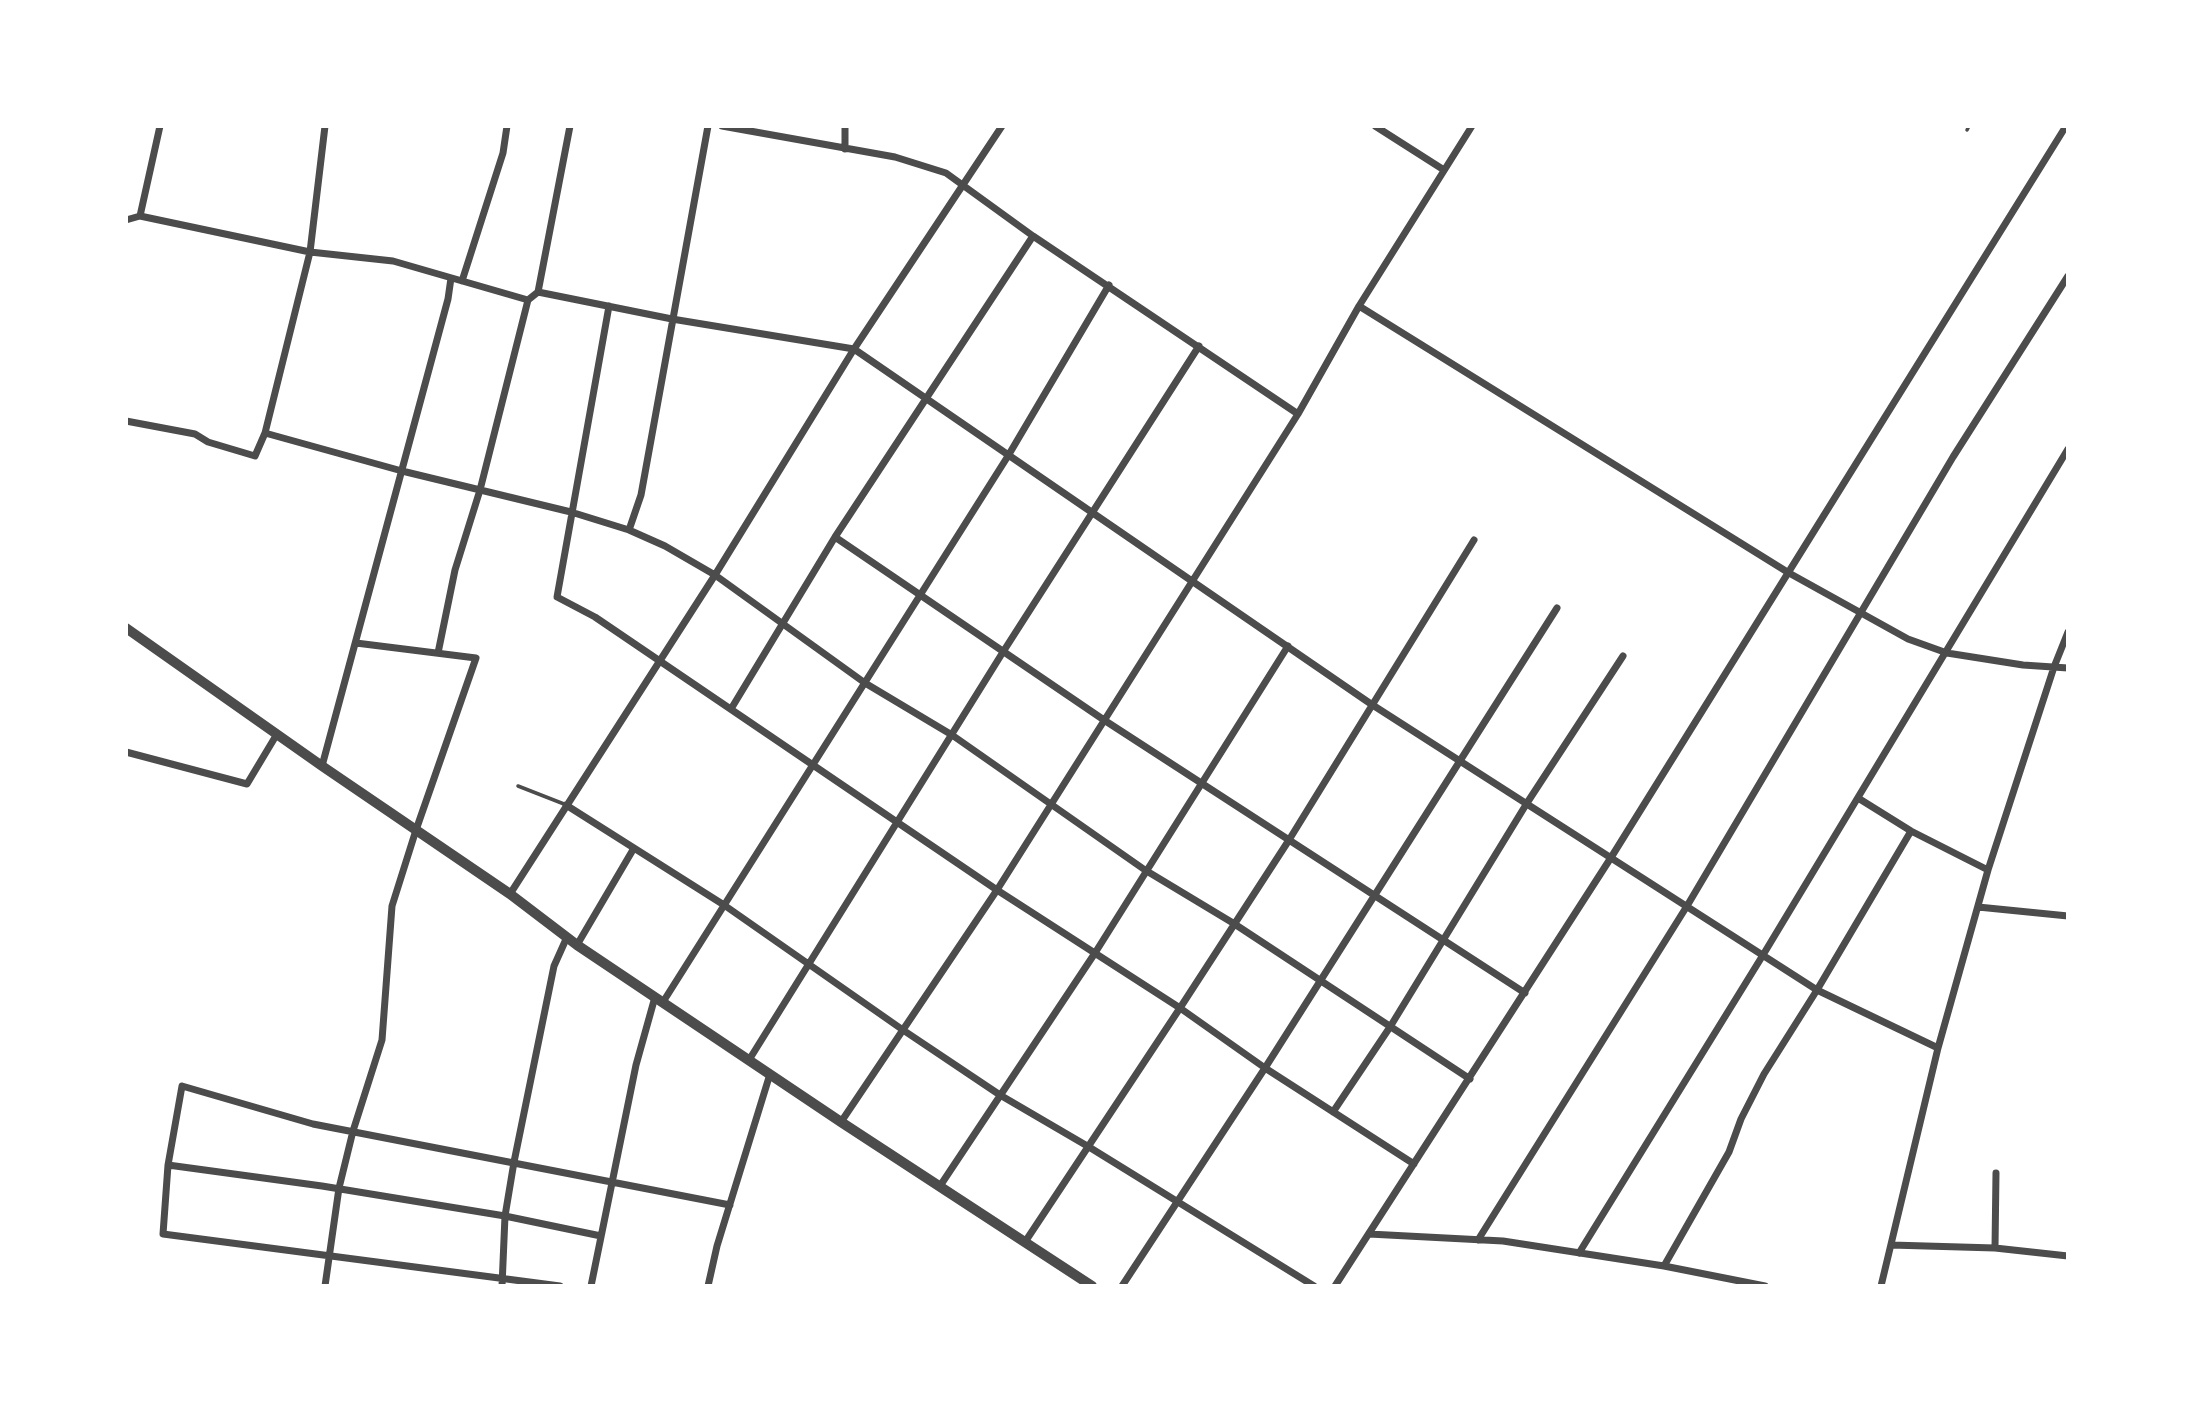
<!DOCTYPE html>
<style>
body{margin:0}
#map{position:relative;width:2194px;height:1412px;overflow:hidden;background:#fff;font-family:Cabin,sans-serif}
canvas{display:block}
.frame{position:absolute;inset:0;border:128px solid #fff;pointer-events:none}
</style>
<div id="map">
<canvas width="2194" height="1412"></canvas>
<div class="frame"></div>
</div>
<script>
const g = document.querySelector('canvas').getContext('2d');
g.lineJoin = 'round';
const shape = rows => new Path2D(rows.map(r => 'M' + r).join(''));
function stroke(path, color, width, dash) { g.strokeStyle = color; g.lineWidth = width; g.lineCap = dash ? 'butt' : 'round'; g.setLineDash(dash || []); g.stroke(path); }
const service = shape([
 [1967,130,1969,126],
 [518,786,564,804]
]);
const minor = shape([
 [722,126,895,157,946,173,1033,236,1298,414],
 [845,126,845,149],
 [1375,126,1444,170],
 [140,216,160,126],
 [126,220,140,216,310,252,393,261,528,300,538,292,570,126],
 [462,281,503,153,507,126],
 [538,292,672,319,854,349,1371,704,1817,990,1938,1048],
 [609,306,557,597,595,617,997,890,1180,1008,1265,1068,1414,1164],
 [1359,306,1789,573,1908,639,1947,653,2023,665,2068,668],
 [126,421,195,434,208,442,255,456,265,433,310,252,325,126],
 [265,433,402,471,571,512,629,530,665,546,715,575,865,683,952,735,1145,870,1233,923,1470,1079],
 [629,530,641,495,708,126],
 [835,537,1104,720,1525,993],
 [438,653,455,570,480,490,528,300],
 [731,709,835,537,1033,236],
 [126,752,247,784,277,734],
 [322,766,448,299,451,278],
 [1858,798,1911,831,1988,870],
 [566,805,724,905,903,1030,1000,1095,1089,1147,1314,1286],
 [510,894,715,575,854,349,1002,126],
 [1978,907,2068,916],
 [577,945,634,848],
 [663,1002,1008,456,1109,285],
 [749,1060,1003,652,1199,346],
 [1333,1112,1390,1027,1527,803,1623,656],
 [841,1122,997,890,1298,414,1359,306,1472,126],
 [168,1165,322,1186,505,1216,601,1236],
 [940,1186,1095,953,1288,646],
 [1369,1234,1503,1241,1664,1266,1765,1286],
 [1478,1240,1687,906,1953,457,2068,276],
 [1025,1242,1180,1008,1289,840,1474,540],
 [1891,1245,1995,1248,2068,1256],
 [1995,1248,1996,1173],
 [1579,1253,1763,955,2068,449],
 [1664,1266,1729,1152,1741,1119,1764,1074,1817,990,1911,831],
 [325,1286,339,1188,353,1131,382,1040,392,906,416,830,476,658,356,643],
 [502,1286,505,1216,514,1162,554,966,567,937],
 [560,1286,163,1234,168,1165,182,1086,313,1124,730,1205],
 [591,1286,636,1065,655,997],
 [708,1286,717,1246,770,1074],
 [1122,1286,1265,1068,1557,608],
 [1335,1286,1612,856,2066,126],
 [1881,1286,1938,1048,1988,870,2054,667,2068,632]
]);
const tertiary = shape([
 [126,628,322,766,510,894,577,945,841,1122,1092,1286]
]);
stroke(service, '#4c4c4c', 3.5);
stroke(minor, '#4c4c4c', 7);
stroke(tertiary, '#4c4c4c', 10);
</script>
